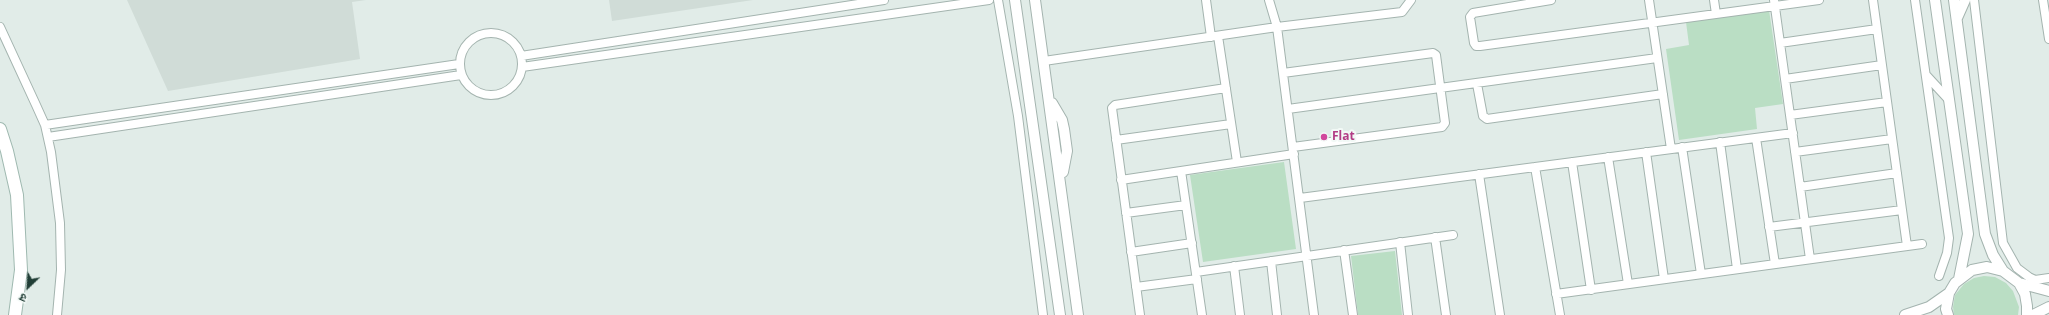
<!DOCTYPE html>
<meta charset="utf-8">
<style>
body{margin:0}
#map{position:relative;width:2049px;height:315px;overflow:hidden;background:#e1ece8;font-family:"Open Sans","Noto Sans Devanagari",sans-serif}
canvas{display:block}
.north{position:absolute;left:8px;top:267px;width:40px;height:40px;-webkit-text-stroke:3px #f2f9f6;paint-order:stroke;rotate:205deg;font-size:11px;font-weight:700;line-height:16px;text-align:center;color:#213e36}
.north::after{content:'';display:block;margin:auto;width:14px;height:18px;background:#213e36;clip-path:polygon(50% 0,100% 100%,50% 72%,0 100%)}
</style>
<div id="map">
<canvas width="2049" height="315"></canvas>
<div class="north">उ</div>
</div>
<script>
const g = document.querySelector('canvas').getContext('2d');
g.lineJoin = 'round';
function paint(path, color) { g.fillStyle = color; g.fill(path, 'evenodd'); }
const shape = rows => new Path2D(rows.map(r => 'M' + r).join(''));
function stroke(path, color, width, dash) { g.strokeStyle = color; g.lineWidth = width; g.lineCap = dash ? 'butt' : 'round'; g.setLineDash(dash || []); g.stroke(path); }
function write(font, color, halo, rows, align = 'center') {
  g.font = font + ' "Open Sans",sans-serif'; g.lineWidth = 4; g.setLineDash([]); g.textBaseline = 'middle'; g.strokeStyle = halo; g.fillStyle = color; for (const [text, x, y, turn = 0] of rows) {
    g.save(); g.translate(x, y); g.rotate((+turn || 0) * Math.PI / 180); g.textAlign = isNaN(turn) ? turn : align; if (halo) g.strokeText(text, 0, 0); g.fillText(text, 0, 0); g.restore();
  }
}
const built = shape([
 [127,0,366,0,352,2,360,59,168,91],
 [609,0,753,0,612,21]
]);
const green = shape([
 [1769,10,1783,104,1755,108,1757,129,1679,140,1666,49,1689,45,1686,22],
 [1284,162,1296,249,1203,262,1190,175],
 [1395,251,1402,315,1358,315,1351,256],
 [1984,276,1995,277,2006,283,2013,291,2019,307,2018,315,1954,315,1953,307,1955,295,1964,284,1974,278]
]);
const minor = shape([
 [998,0,1018,116,1043,315],
 [1206,0,1211,37],
 [1269,0,1277,27,1314,315],
 [1551,0,1473,13,1470,17,1474,43,1476,46,1480,46,1819,0],
 [1649,0,1671,149],
 [1714,0,1716,14],
 [1774,0,1810,259],
 [1873,0,1907,246],
 [1915,0,1949,238,1947,253,1939,276],
 [1974,0,2003,243,2017,268,2029,277,2035,280,2049,278],
 [2043,0,2049,39],
 [0,27,36,105,45,125,51,152,60,223,61,270,57,315],
 '460 64a31 31 0 1 1 62 0a31 31 0 1 1-62 0Z',
 [1218,36,1237,162],
 [1780,43,1877,29],
 [521,56,884,0],
 [1044,61,1277,27,1402,12,1411,0],
 [522,67,989,0],
 [1283,73,1433,53,1436,55,1445,123,1442,127,1293,147],
 [1926,75,1949,100],
 [1785,79,1882,65],
 [1477,84,1483,116,1487,119,1663,94],
 [1288,109,1657,58],
 [1790,115,1887,102],
 [45,125,459,64],
 [48,137,461,75],
 [1756,138,1775,264],
 [1116,140,1231,124],
 [1720,142,1737,269],
 [1682,147,1701,274],
 [1646,152,1664,279],
 [1795,152,1892,139],
 [1608,157,1628,284],
 [1572,162,1591,290],
 [1535,167,1560,315],
 [1181,171,1202,315],
 [1479,174,1500,315],
 [1121,180,1294,154],
 [1800,187,1897,173],
 [1300,198,1793,133],
 [1126,213,1186,205],
 [1769,227,1902,210],
 [1435,237,1446,315],
 [1400,242,1408,315],
 [1344,250,1353,315],
 [1131,252,1192,243],
 [1271,261,1277,315],
 [1234,266,1240,315],
 [1196,272,1453,235],
 [1136,287,1197,279],
 [1556,294,1922,244],
 [1140,315,1112,108,1115,105,1226,88]
]);
const tertiary = shape([
 [1015,0,1060,315],
 [1035,0,1078,315],
 [1935,0,1968,234,1959,279],
 [1954,0,1985,234,1993,255,2003,271],
 [1957,18,1965,0],
 [1052,103,1062,120,1064,129,1067,151,1063,172],
 [2019,283,2049,291],
 [1905,315,1929,307,1949,293],
 [1948,315,1946,309,1949,293,1955,283,1972,270,1987,267,2003,271,2019,283,2025,294,2027,306,2027,315],
 [2033,315,2049,307]
]);
const secondary = shape([
 [0,129,7,151,17,195,21,270,15,315]
]);
const markers = [
 [1324,137,4,"#d1479c"]
];
const hotelNames = [
 ["Flat",1332,137]
];
paint(built, '#d0dcd7');
paint(green, '#badec4');
stroke(minor, '#a4b4af', 10);
stroke(tertiary, '#a4b4af', 12);
stroke(secondary, '#9fb9b0', 14);
stroke(minor, '#fff', 8);
stroke(tertiary, '#fff', 10);
stroke(secondary, '#fff', 12);
for (const [x, y, r, color] of markers) { const dot = new Path2D(); dot.arc(x, y, r, 0, 2 * Math.PI); g.fillStyle = color; g.fill(dot); stroke(dot, '#f2f9f6', 1.5); }
write('bold 12px', '#b23c85', '#f2f9f6', hotelNames, 'left');
</script>
